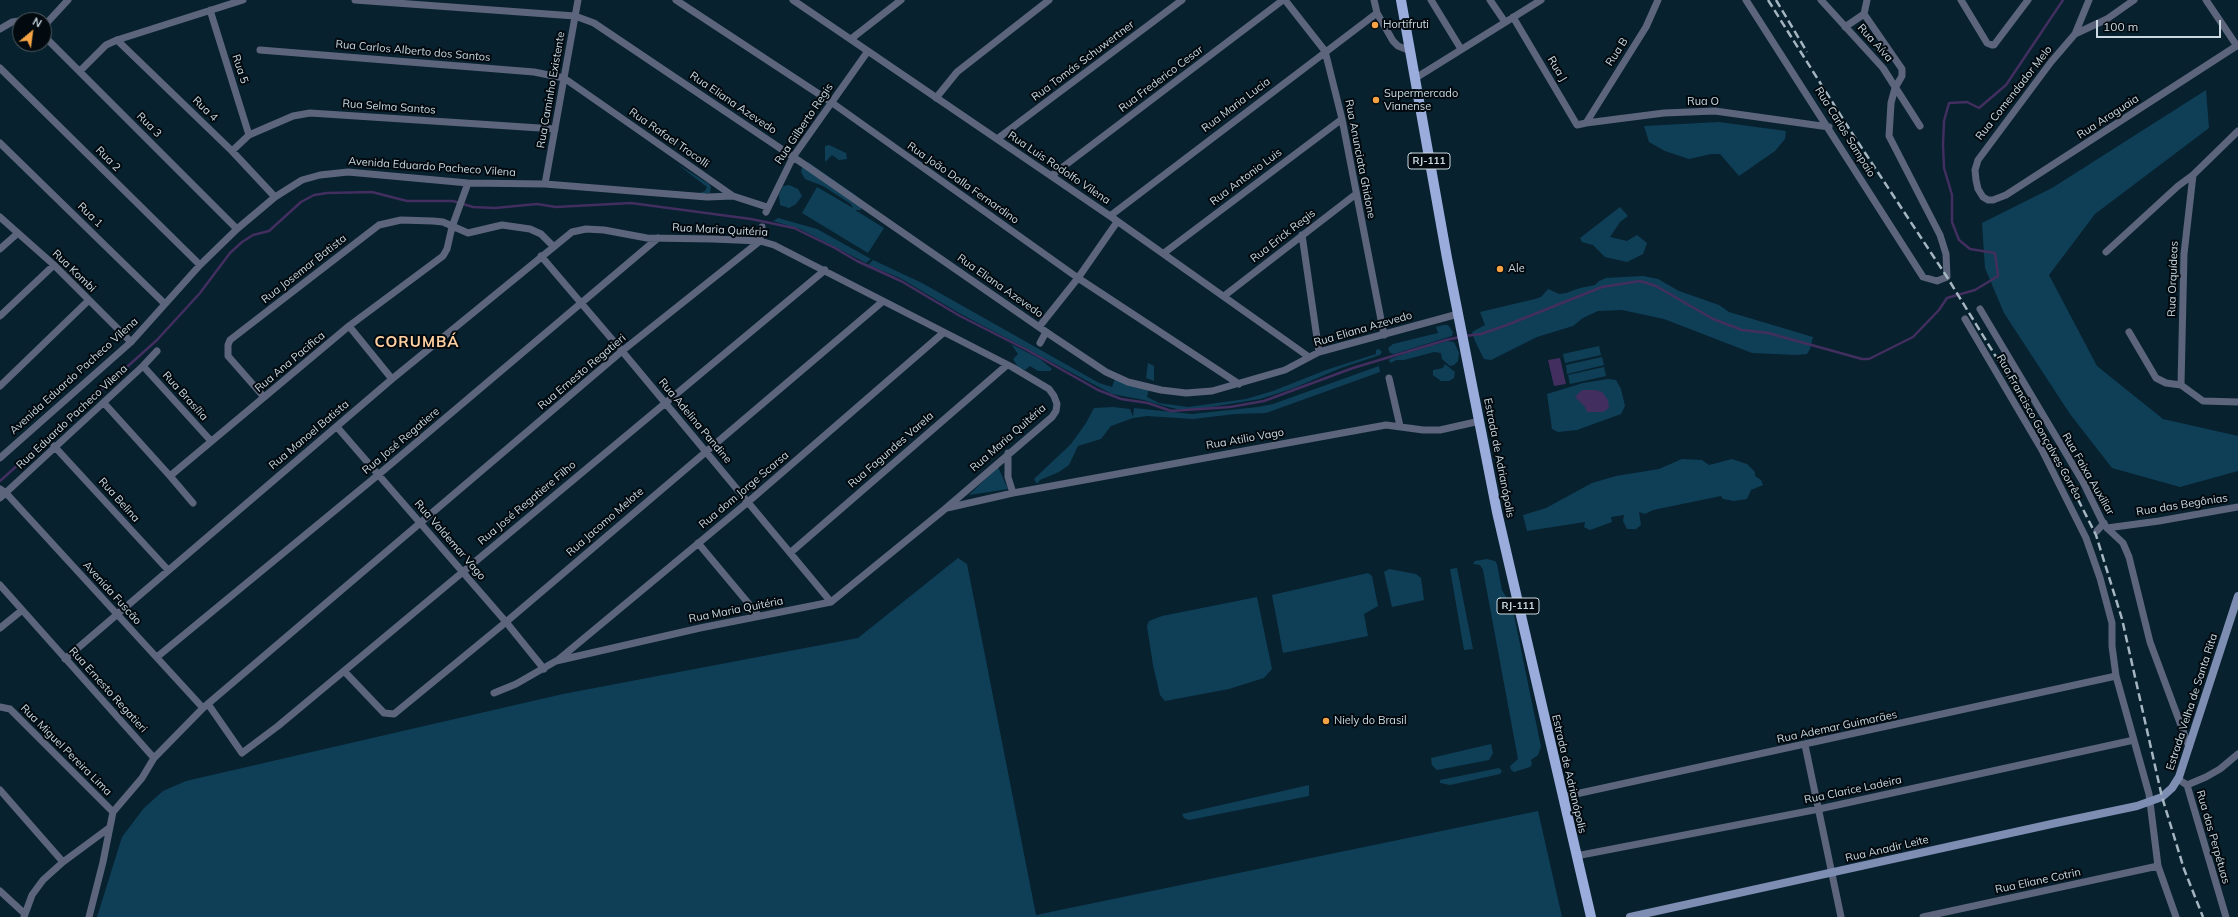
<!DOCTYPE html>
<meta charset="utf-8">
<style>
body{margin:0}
#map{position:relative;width:2238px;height:917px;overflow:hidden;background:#07212f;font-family:Mulish,sans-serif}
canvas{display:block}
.north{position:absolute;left:12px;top:12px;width:40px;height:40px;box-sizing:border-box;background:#020a0f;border:1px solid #525d63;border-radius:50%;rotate:29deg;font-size:11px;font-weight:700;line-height:16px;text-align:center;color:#cad9e2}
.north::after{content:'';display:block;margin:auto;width:14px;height:18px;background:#f5a345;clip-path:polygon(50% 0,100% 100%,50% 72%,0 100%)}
.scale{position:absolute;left:2096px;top:20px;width:125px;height:18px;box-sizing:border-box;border:2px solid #cad9e2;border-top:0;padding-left:5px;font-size:12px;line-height:14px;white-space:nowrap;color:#cad9e2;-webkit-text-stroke:3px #020a0f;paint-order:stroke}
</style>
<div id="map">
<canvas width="2238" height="917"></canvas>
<div class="north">N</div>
<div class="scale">100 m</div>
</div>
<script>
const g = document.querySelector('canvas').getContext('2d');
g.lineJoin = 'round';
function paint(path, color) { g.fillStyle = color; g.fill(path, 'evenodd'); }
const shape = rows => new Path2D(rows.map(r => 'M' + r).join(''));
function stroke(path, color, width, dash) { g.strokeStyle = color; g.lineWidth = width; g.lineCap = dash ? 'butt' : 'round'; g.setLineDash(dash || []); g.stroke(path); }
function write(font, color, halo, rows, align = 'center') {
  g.font = font + ' Mulish,sans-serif'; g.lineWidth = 4; g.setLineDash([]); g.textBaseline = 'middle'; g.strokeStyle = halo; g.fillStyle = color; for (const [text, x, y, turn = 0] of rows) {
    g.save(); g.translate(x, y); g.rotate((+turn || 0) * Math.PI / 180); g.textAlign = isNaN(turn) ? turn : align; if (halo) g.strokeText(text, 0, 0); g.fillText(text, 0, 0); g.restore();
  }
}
const green = shape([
 [2206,90,2209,128,2095,214,2049,275,2097,366,2163,419,2238,436,2238,471,2180,487,2112,468,2070,414,2004,313,1985,268,1982,223,2052,188],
 [1719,122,1786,131,1785,139,1775,151,1739,176,1720,154,1711,154,1689,159,1665,151,1649,142,1644,126],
 [829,145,846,153,847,159,839,160,832,155,825,162,825,146],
 [808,162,854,194,860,199,861,206,861,210,855,210,884,228,868,253,802,213,817,187,853,208,851,204,823,186,805,179,801,172,802,167],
 [677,164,709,184,711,187,710,193,700,193,705,191,707,187],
 [789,185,798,189,802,196,796,204,789,208,780,205,779,195,783,186],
 [1620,207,1628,216,1620,222,1610,237,1627,241,1637,235,1647,243,1643,254,1627,262,1605,257,1593,245,1582,242,1580,238],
 [778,218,817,229,871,259,866,263,800,229,773,221],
 [873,260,922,283,1099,383,1112,387,1115,378,1149,389,1147,397,1159,403,1188,407,1246,399,1273,391,1326,370,1376,354,1376,350,1379,349,1382,352,1380,355,1341,368,1294,388,1260,399,1199,409,1181,410,1164,406,1144,400,1112,394,959,313,900,278,868,265],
 [1643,276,1658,279,1679,291,1719,305,1729,312,1813,337,1810,349,1807,354,1797,355,1752,353,1664,319,1622,310,1598,311,1583,318,1573,326,1537,337,1491,360,1484,359,1475,341,1472,332,1485,325,1480,312,1535,299,1541,297,1548,289,1559,294,1566,293,1580,288,1595,285,1599,281,1606,278],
 [1443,325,1448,325,1453,332,1452,336,1394,354,1390,353,1388,348,1393,344,1438,333,1436,327],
 [1447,341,1454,342,1459,353,1458,361,1454,365,1450,366,1442,359,1441,353,1434,352,1404,360,1396,360,1391,363,1389,361,1390,359,1409,352],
 [1011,344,1040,359,1052,369,1050,371,1038,371,1030,366,1025,370,1018,367,1013,359,1018,354],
 [1599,346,1601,355,1565,363,1563,354],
 [1602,357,1604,365,1567,374,1566,365],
 [1148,363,1154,366,1154,381,1146,378],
 [1445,364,1455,372,1454,378,1449,381,1441,381,1433,375,1433,370,1443,368],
 [1379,366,1380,372,1266,413,1235,414,1193,419,1147,416,1133,418,1111,426,1101,439,1078,446,1069,465,1059,472,1040,480,1037,484,1034,479,1071,444,1086,423,1094,408,1113,407,1130,409,1133,417,1134,408,1192,414,1258,407,1273,404],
 [1604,367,1606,376,1570,384,1568,375],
 [1608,379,1616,380,1621,389,1625,406,1621,414,1577,430,1558,432,1552,429,1547,394,1583,383],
 [1682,459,1702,460,1709,465,1732,459,1747,464,1755,472,1755,476,1761,480,1763,485,1751,490,1747,499,1734,501,1723,499,1721,496,1653,510,1645,514,1639,512,1641,525,1636,529,1627,529,1623,521,1624,515,1611,517,1612,522,1590,530,1584,527,1585,522,1527,531,1523,515,1546,508,1592,483,1616,476,1659,469],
 [998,467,1008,489,969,495],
 [958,558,967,564,1036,915,1538,811,1562,917,97,917,122,837,144,808,163,791,186,781,563,694,858,638],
 [1487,559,1495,561,1497,564,1502,590,1512,607,1515,620,1541,747,1538,755,1531,760,1532,764,1530,767,1514,772,1511,770,1510,766,1518,759,1483,570,1480,565,1473,564,1475,561],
 [1457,568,1473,649,1464,650,1450,569],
 [1389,569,1416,574,1421,578,1424,600,1392,607,1384,572],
 [1368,573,1372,576,1378,606,1364,614,1368,636,1283,653,1272,595],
 [1257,597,1272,669,1264,678,1229,689,1165,701,1160,695,1153,665,1147,626,1149,621,1162,616],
 [1491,744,1493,753,1489,760,1437,770,1432,765,1431,758],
 [1499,768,1502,771,1500,774,1450,785,1440,783,1440,780],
 [1309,785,1309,796,1189,820,1184,818,1182,814]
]);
const water = shape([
 [1560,358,1566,384,1554,386,1548,360],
 [1582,390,1595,390,1602,392,1608,400,1609,408,1603,412,1587,412,1585,407,1575,397]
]);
const stream = shape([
 [1465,336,1481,334,1507,325,1602,287,1640,281,1656,286,1713,319,1742,330,1768,333,1862,359,1869,359,1913,337,1939,310,1947,298,1975,290,1998,276,1995,253,1970,249,1959,240,1952,222,1952,195,1944,168,1943,145,1944,121,1949,103,1967,102,1979,108,2006,85,2063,0],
 [0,481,157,340,200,293,230,253,242,242,253,235,269,231,301,202,314,195,327,193,372,192,407,201,453,201,473,207,495,208,537,204,556,207,631,203,751,219,794,228,835,248,857,261,901,281,960,316,1027,350,1098,390,1121,399,1148,403,1171,411,1230,407,1264,401,1353,368,1446,340,1460,337]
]);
const minor = shape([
 [355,0,575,16,594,23,808,167,1052,336,1106,372,1128,382,1161,390,1186,393,1212,391,1285,370,1319,352,1458,314],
 [676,0,831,102,1078,278,1239,384],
 [793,0,1110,216,1309,357],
 [1285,0,1325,51,1342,119,1384,335],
 [1374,0,1377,13,1393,41,1398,46,1408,50],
 [1431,0,1461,49],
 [1490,0,1505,22],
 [1658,0,1646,27,1586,123,1664,113,1715,111,1829,127],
 [1746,0,1923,277,1937,281,1947,277,1946,254,1940,235,1889,136,1891,103,1895,88,1902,76,1902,69,1864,14],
 [1821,0,1883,68,1920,126],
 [1961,0,1987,43,1992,45,1994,45,2028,0],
 [2089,0,2075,34,2051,62,1978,160,1975,170,1976,180,1978,189,1983,197,1988,200,1993,200,2006,195,2238,45],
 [2206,0,2237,46],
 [210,10,249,135],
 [1513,17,1577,125,1586,123],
 [44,26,68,0],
 [1845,27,1864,14,1867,0],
 [0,29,12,22,20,21],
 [2075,34,2107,19,2134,0],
 [44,36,237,229],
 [851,39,901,0],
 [117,40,232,151,275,197],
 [260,50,534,72,564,78,733,196,767,207],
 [0,68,200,265],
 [80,71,106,45,117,40,243,0],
 [1414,79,1541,0],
 [936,98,957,72,1049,0],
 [997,139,1182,0],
 [0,143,165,304],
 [232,151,249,135,293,116,310,113,555,129],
 [1051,176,1283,0],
 [545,184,578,0],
 [766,212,793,157,868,51],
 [1110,216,1377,13],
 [0,217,54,265,131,342],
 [1302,235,1319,352],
 [0,249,18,233],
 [2106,252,2178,186,2193,175,2238,131],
 [1164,253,1342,119],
 [541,256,622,351,831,602],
 [1224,296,1356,194],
 [1980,309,2083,482,2102,521,2107,528,2123,543,2129,557,2150,642,2189,747],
 [0,316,54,265],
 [1965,319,2042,450,2086,538,2100,578,2112,623,2112,646,2116,676,2149,794,2158,866,2176,917],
 [349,326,392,379],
 [1039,327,1078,278,1117,222],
 [2129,332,2156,378,2166,383,2181,385],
 [1040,343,1046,332],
 [143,366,211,441],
 [1389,378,1400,426],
 [2181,385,2184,254,2193,175],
 [2181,385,2203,401,2238,402],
 [0,386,89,300],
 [264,397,228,356,228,345,230,340,379,225,401,220,433,221,443,222,468,233,502,225,530,229,541,234,553,246],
 [104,403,170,476,349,326,443,256,447,249,452,227,468,183],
 [337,427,506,622,544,669],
 [54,446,168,570],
 [1008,453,1008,477,1013,493],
 [0,458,131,342,200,265,237,229,275,197,302,180,320,175,348,172,468,183,545,184,707,197,733,196],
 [170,476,193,503],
 [0,489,6,493,203,708],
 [0,498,143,366,157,351],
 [947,508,1013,493,1386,425,1423,430,1440,430,1480,421],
 [2107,528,2159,521,2238,507],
 [2097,531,2104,523],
 [698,543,759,616],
 [790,553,1007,365],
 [0,585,154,758],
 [0,628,21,611],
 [157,657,378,475,658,238],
 [65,659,392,379,572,232,586,229,604,230,647,238,713,239,760,241,774,245,1012,367,1049,389,1054,396,1057,404,1056,411,1052,417,945,509,831,602,700,628,556,661,516,684,494,693],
 [558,660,748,502,943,333],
 [344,671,384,713,394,714,506,622,882,302],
 [208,704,242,753,278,726,825,270],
 [0,707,10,709,113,812],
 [1805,745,1841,917],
 [2178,779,2187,785,2206,777,2220,769,2238,754],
 [2187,785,2226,917],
 [0,790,63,862],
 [1562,797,2116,676],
 [1576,856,1819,809,2134,740],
 [0,891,25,914],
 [24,917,32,895,43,880,63,862,109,828],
 [89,917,103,862,113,812,142,778,154,758,203,708,622,351,760,241,762,227],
 [1923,917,2158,866]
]);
const secondary = shape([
 [1630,917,2056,823,2137,806,2162,797,2172,788,2179,777,2238,596]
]);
const primary = shape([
 [1401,0,1447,258,1497,512,1591,917]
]);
const rail = shape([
 [1768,0,1848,127,1947,277,2052,448,2096,535,2122,619,2162,797,2184,869,2203,917],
 [1776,0,1807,52]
]);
const markers = [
 [1375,25,4,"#f5a345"],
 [1376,100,4,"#f5a345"],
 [1500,269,4,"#f5a345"],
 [1326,721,4,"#f5a345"]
];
const shields = [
 [1429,161,42],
 [1518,606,42]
];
const shieldNames = [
 ["RJ-111",1429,161],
 ["RJ-111",1518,606]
];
const poiNames = [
 ["Hortifruti",1383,25],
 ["Supermercado",1384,94],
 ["Vianense",1384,107],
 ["Ale",1508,269],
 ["Niely do Brasil",1334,721]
];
const streetNames = [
 ["Rua Aíva",1875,43,48],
 ["Rua Carlos Alberto dos Santos",413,51,5],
 ["Rua B",1617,52,-57],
 ["Rua Tomás Schuwertner",1083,61,-37],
 ["Rua 5",240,69,72],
 ["Rua J",1557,69,59],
 ["Rua Frederico Cesar",1161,79,-37],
 ["Rua Caminho Existente",551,90,-80],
 ["Rua Comendador Melo",2014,93,-52],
 ["Rua O",1703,102],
 ["Rua Eliana Azevedo",733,103,34],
 ["Rua Maria Lucia",1236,105,-37],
 ["Rua Selma Santos",389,107,4],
 ["Rua 4",205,109,44],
 ["Rua Araguaia",2108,117,-33],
 ["Rua Gilberto Regis",804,124,-56],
 ["Rua 3",149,125,45],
 ["Rua Carlos Sampaio",1845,132,58],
 ["Rua Rafael Trocolli",669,138,35],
 ["Rua 2",108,159,45],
 ["Rua Anunciata Ghidone",1360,159,79],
 ["Avenida Eduardo Pacheco Vilena",432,167,4],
 ["Rua Luis Rodolfo Vilena",1059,168,34],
 ["Rua Antonio Luis",1246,177,-37],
 ["Rua João Dalla Fernardino",963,183,35],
 ["Rua 1",90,215,44],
 ["Rua Maria Quitéria",720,230,3],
 ["Rua Erick Regis",1283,236,-38],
 ["Rua Josemar Batista",304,269,-38],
 ["Rua Kombi",74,271,44],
 ["Rua Orquídeas",2173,279,-88],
 ["Rua Eliana Azevedo",1000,286,35],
 ["Rua Eliana Azevedo",1363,329,-16],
 ["Rua Ana Pacifica",290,362,-40],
 ["Rua Ernesto Regatieri",582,372,-40],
 ["Avenida Eduardo Pacheco Vilena",74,376,-42],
 ["Rua Brasília",185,396,48],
 ["Rua Eduardo Pacheco Vilena",72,417,-43],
 ["Rua Adelina Pandine",695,421,50],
 ["Rua Francisco Gonçalves Corrêa",2039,427,61],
 ["Rua Manoel Batista",309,435,-40],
 ["Rua Maria Quitéria",1008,438,-41],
 ["Rua Atilio Vago",1245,439,-10],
 ["Rua José Regatiere",401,441,-40],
 ["Rua Fagundes Varela",891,450,-41],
 ["Estrada de Adrianópolis",1499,458,79],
 ["Rua Faixa Auxiliar",2088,474,60],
 ["Rua dom Jorge Scarsa",744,490,-40],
 ["Rua Belina",119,500,48],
 ["Rua José Regatiere Filho",527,503,-40],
 ["Rua das Begônias",2182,505,-9],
 ["Rua Jacomo Melote",605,522,-41],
 ["Rua Valdemar Vago",450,540,49],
 ["Avenida Fuscão",112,593,48],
 ["Rua Maria Quitéria",736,610,-11],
 ["Rua Ernesto Regatieri",108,690,48],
 ["Estrada Velha de Santa Rita",2192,702,-72],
 ["Rua Ademar Guimarães",1837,727,-12],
 ["Rua Miguel Pereira Lima",66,750,45],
 ["Estrada de Adrianópolis",1569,774,77],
 ["Rua Clarice Ladeira",1853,790,-12],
 ["Rua das Perpétuas",2213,837,74],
 ["Rua Anadir Leite",1887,849,-13],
 ["Rua Eliane Cotrin",2038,881,-12]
];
const districtNames = [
 ["CORUMBÁ",417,342]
];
paint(green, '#0f3f57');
paint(water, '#422e5f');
stroke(stream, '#422e5f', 2.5);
stroke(minor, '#5c657c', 7);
stroke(secondary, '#7e8db2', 8);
stroke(primary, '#99acdc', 10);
stroke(rail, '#a5b6c0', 2.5, [8, 4]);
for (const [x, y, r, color] of markers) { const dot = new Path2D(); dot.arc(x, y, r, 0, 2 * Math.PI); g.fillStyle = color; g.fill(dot); stroke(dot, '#020a0f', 1.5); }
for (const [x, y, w] of shields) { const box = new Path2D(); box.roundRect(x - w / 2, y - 8, w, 16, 3); g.fillStyle = '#020a0f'; g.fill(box); stroke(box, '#cad9e2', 1); }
write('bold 10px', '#cad9e2', null, shieldNames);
write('11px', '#cad9e2', '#020a0f', poiNames, 'left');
write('11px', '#cad9e2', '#020a0f', streetNames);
g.letterSpacing = '1px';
write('bold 15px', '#ffd0a2', '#020a0f', districtNames);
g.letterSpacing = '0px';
</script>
